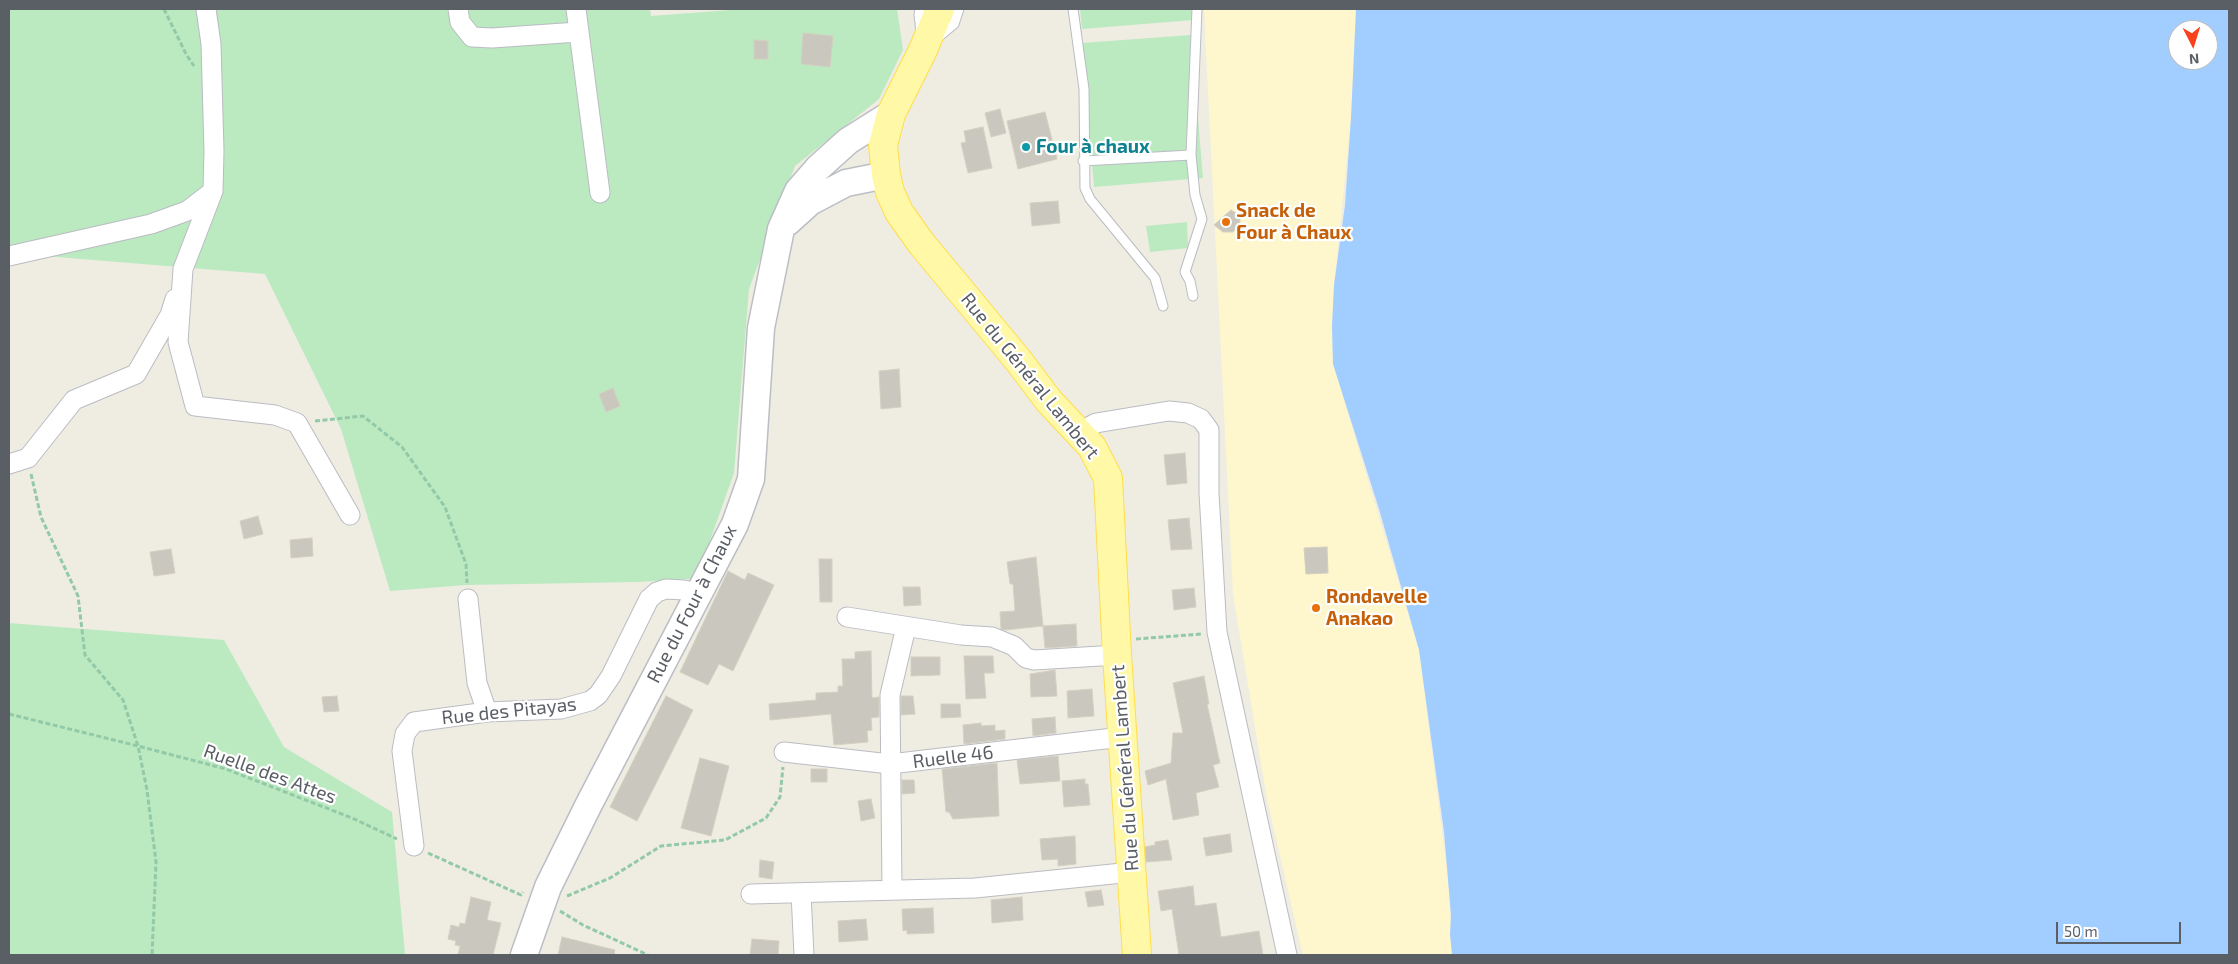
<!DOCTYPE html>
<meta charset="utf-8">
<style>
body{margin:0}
#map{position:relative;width:2238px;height:964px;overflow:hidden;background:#efede2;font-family:"Exo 2",sans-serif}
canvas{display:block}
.frame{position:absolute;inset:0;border:10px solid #5a5e65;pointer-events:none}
.north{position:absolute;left:2168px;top:20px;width:50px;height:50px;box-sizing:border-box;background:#fff;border:1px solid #bdbfc1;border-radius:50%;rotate:175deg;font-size:14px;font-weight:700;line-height:20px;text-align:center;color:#5a5e65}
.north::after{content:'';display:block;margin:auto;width:18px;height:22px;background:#fb411b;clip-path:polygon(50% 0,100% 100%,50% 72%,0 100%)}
.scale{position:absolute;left:2056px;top:922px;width:125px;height:22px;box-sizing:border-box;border:2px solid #5a5e65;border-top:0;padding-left:6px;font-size:15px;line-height:18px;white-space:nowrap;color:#5a5e65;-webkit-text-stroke:4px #fff;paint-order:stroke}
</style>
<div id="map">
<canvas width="2238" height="964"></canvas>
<div class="frame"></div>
<div class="north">N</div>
<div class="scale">50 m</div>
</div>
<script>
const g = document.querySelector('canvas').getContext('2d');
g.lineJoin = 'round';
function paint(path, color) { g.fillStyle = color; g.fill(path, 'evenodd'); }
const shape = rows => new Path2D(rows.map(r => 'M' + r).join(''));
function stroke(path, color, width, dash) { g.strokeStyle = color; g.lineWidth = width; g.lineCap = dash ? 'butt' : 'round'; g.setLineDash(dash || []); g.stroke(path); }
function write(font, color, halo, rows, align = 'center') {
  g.font = font + ' "Exo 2",sans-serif'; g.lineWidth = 4.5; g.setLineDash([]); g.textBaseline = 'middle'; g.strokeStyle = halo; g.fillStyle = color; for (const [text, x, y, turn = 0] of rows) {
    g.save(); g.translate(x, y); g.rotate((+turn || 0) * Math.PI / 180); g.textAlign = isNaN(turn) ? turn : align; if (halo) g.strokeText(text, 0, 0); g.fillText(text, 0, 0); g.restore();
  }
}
const green = shape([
 [9,9,650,9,651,16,744,9,897,9,903,50,879,99,795,166,749,289,734,473,702,563,690,579,637,582,466,585,390,591,341,429,265,274,32,255,9,262],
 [1080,9,1192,9,1193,20,1082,29],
 [1191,35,1203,178,1094,187,1082,43],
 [1187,222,1188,248,1150,252,1146,226],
 [9,623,224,640,284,747,392,812,405,955,9,955]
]);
const sand = shape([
 [1204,9,1356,9,1351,118,1334,285,1332,326,1333,364,1419,650,1448,879,1453,955,1303,955,1267,799,1233,594]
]);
const water = shape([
 [1356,9,2229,9,2229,955,1452,955,1450,934,1451,915,1444,832,1419,650,1379,509,1333,364,1332,326,1334,285,1345,205,1351,118],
 [2178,30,2208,30,2208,60,2178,60]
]);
const building = shape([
 [803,33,833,36,830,67,801,64,803,33],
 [754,40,768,41,768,59,754,59,754,40],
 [1000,109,1006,133,991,137,985,113,1000,109],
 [1045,112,1057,159,1018,169,1007,121,1045,112],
 [983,127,992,168,968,173,961,143,966,142,964,131,983,127],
 [1058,201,1060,223,1032,226,1030,203,1058,201],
 [1231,210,1240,216,1240,223,1233,232,1223,232,1214,225,1231,210],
 [899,369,901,407,881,409,879,371,899,369],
 [613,388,620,406,606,412,599,394,613,388],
 [1185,453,1187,483,1167,485,1164,455,1185,453],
 [258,516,263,534,244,539,240,521,258,516],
 [1189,518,1192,549,1171,550,1168,520,1189,518],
 [312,538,313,556,291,558,290,540,312,538],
 [1327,547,1328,573,1306,574,1304,548,1327,547],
 [171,549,175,573,154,576,150,552,171,549],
 [1036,557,1043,626,1005,630,1001,629,1000,612,1015,611,1013,584,1010,584,1007,562,1036,557],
 [819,559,832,559,832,602,820,602,819,559],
 [728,571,745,580,748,573,774,585,733,671,719,664,708,685,680,672,728,571],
 [903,587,920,587,921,605,904,606,903,587],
 [1194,588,1196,607,1174,610,1172,590,1194,588],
 [1076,624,1077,646,1045,648,1043,626,1076,624],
 [871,651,872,698,879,697,879,717,871,718,872,730,867,731,868,742,834,745,831,714,770,720,769,704,816,700,816,693,838,692,838,686,843,686,842,659,855,659,855,652,871,651],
 [964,656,993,656,994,673,984,673,986,698,966,699,964,656],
 [911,657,940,657,940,675,911,676,911,657],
 [1055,670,1057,696,1031,697,1030,674,1055,670],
 [1204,676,1209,704,1207,704,1220,763,1213,765,1219,787,1196,793,1199,815,1173,820,1166,779,1148,785,1145,771,1171,763,1173,733,1183,733,1173,683,1204,676],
 [1092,689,1094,716,1068,718,1067,691,1092,689],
 [337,696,339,711,324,712,322,697,337,696],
 [666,696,693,710,637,821,610,807,666,696],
 [901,696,913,696,915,714,901,715,901,696],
 [941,704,960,704,961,717,941,718,941,704],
 [1055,717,1056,733,1033,736,1032,719,1055,717],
 [981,723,981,726,995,725,995,731,1005,730,1005,739,964,744,963,725,981,723],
 [1058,756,1060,781,1020,784,1017,760,1058,756],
 [700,758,729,766,711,836,681,828,700,758],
 [997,763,999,816,953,819,949,812,946,812,942,769,997,763],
 [811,769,827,769,827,782,811,782,811,769],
 [1085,779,1085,784,1088,784,1090,805,1064,807,1062,781,1085,779],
 [902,780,914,780,915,793,902,794,902,780],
 [871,799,875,818,861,821,858,801,871,799],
 [1230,834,1232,852,1206,856,1203,838,1230,834],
 [1075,836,1076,864,1058,866,1058,859,1042,860,1040,839,1075,836],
 [1168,840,1172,860,1146,862,1145,847,1155,845,1155,842,1168,840],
 [760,860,774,862,772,879,759,877,760,860],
 [1193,886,1195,906,1216,903,1221,937,1259,931,1263,955,1179,955,1172,909,1161,911,1158,891,1193,886],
 [1101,890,1104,905,1088,907,1085,892,1101,890],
 [471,897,491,902,487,920,501,923,493,955,458,955,460,946,455,945,456,941,448,939,451,925,459,927,460,923,465,924,471,897],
 [1022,897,1023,920,992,923,991,900,1022,897],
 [933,908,934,933,907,934,907,930,903,931,902,909,933,908],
 [866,919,868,940,839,942,838,921,866,919],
 [562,937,615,950,614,955,558,955,562,937],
 [752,939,779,941,778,955,750,955,752,939]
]);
const path = shape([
 [164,9,186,54,194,66],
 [315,421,363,416,402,447,445,507,466,564,467,583],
 [31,474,41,517,78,596,85,655,123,700,138,746,226,769,352,818,397,839],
 [1136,639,1202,634],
 [9,714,138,746,147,790,156,862,152,955],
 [428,853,521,895,523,892],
 [567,896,610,878,661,846,725,840,766,818,780,797,783,767],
 [560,911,583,925,648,955]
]);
const service = shape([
 [920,9,919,14,921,33],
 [1073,9,1084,89,1085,188,1090,199,1155,278,1163,306],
 [937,38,954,24,959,9],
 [1083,161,1191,155],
 [1193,296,1190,281,1185,272,1202,219,1195,195,1191,155,1197,9]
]);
const minor = shape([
 [458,9,460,22,472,37,492,38,578,32],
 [576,9,600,193],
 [213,191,183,269,178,342,195,406,275,415,297,423,350,515],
 [9,256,151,224,187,211,213,191,214,151,211,44,206,9],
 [1078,433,1096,423,1169,411,1188,413,1201,419,1209,430,1209,493,1217,632,1287,955],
 [9,464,28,458,74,400,136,374,170,315,175,299],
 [468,599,477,683,487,712],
 [847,617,961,635,992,637,1014,646,1026,658,1034,660,1117,655],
 [784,752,890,764,1122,737],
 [414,846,402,751,405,734,414,722,487,712,561,709,590,701,598,695,611,676,649,599,657,592,666,589,684,590,699,593],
 [892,890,890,695,906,627],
 [801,893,804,955],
 [751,894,975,888,1132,872]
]);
const secondary = shape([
 [788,222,810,202,846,183,886,175],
 [524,955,548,887,589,804,735,524,751,479,761,328,781,229,798,191,818,168,848,141,891,114]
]);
const primary = shape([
 [940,9,923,50,891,114,883,145,886,175,890,192,899,212,921,243,1018,360,1049,401,1092,447,1108,478,1117,655,1137,955]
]);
const markers = [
 [1026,147,5,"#0f9aa8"],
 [1226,222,5,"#e8710a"],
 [1316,608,5,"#e8710a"]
];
const cultureNames = [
 ["Four à chaux",1036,147]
];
const foodNames = [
 ["Snack de",1236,211],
 ["Four à Chaux",1236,233],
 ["Rondavelle",1326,597],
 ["Anakao",1326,619]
];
const streetNames = [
 ["Rue du Général Lambert",1030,376,51],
 ["Rue du Four à Chaux",692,604,-63],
 ["Rue des Pitayas",509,711,-6],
 ["Ruelle 46",953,757,-7],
 ["Rue du Général Lambert",1125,768,-94],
 ["Ruelle des Attes",270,774,20]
];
paint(green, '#bbe9c0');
paint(sand, '#fef7ce');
paint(water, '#a2ceff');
paint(building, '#cac7bf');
stroke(building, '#d4d0c0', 1);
stroke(service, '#babcc3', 11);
stroke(minor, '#babcc3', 21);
stroke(secondary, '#bbbec5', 29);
stroke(primary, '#ffdd4b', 30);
stroke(path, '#92c9a7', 3, [5, 2.5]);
stroke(service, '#fff', 9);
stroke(minor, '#fff', 19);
stroke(secondary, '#fff', 26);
stroke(primary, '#fff9a7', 28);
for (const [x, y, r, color] of markers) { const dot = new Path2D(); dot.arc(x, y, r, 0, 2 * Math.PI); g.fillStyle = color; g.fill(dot); stroke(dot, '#fff', 2); }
write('bold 19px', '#0d838f', '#fff', cultureNames, 'left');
write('bold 19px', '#c56008', '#fff', foodNames, 'left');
write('19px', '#5a5e65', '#fff', streetNames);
</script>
